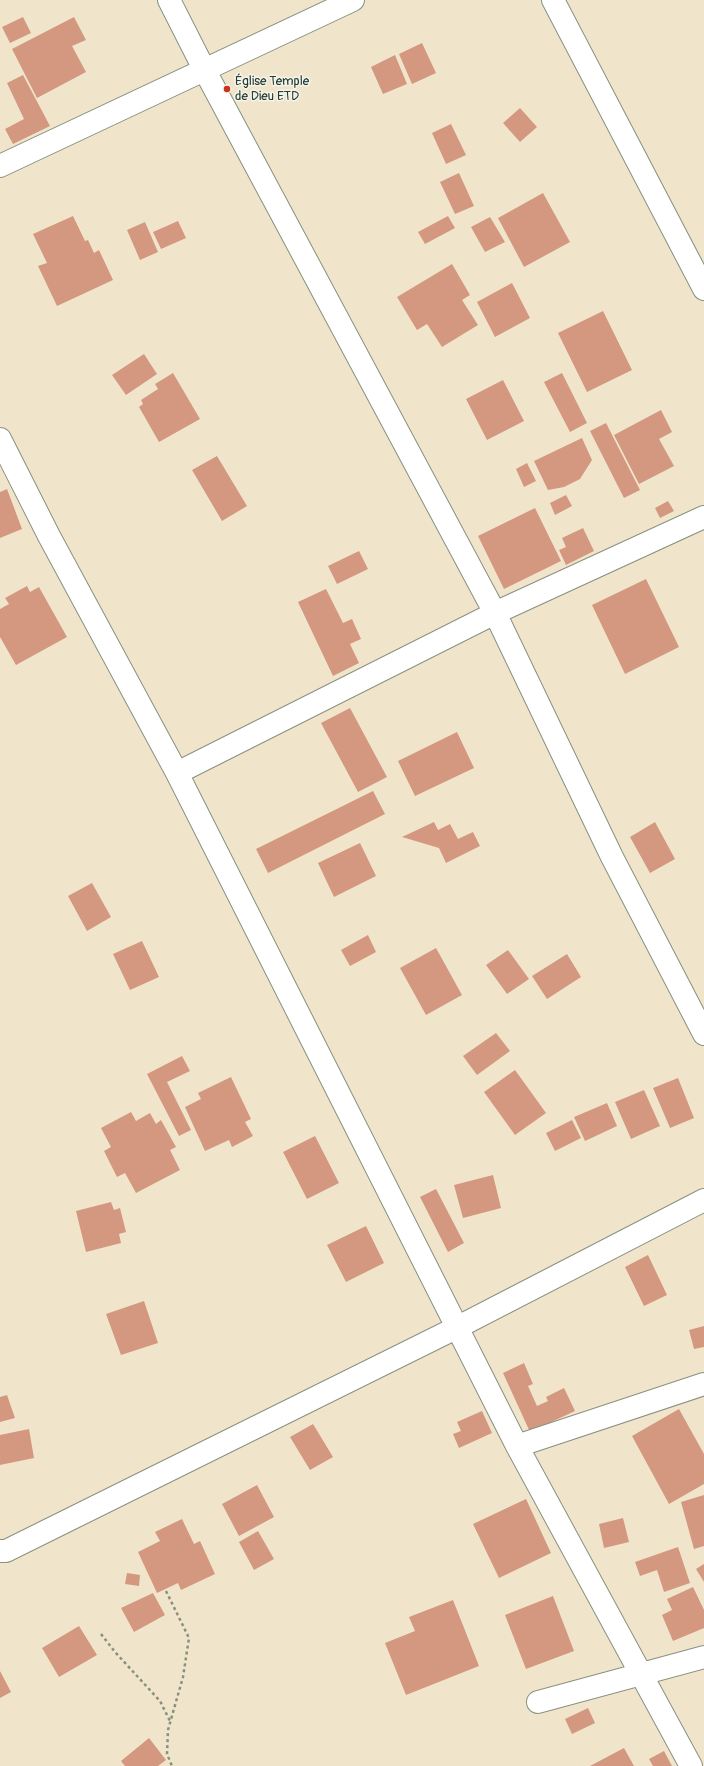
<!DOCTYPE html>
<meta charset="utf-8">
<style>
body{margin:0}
canvas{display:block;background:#f0e5cb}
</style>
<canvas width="704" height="1766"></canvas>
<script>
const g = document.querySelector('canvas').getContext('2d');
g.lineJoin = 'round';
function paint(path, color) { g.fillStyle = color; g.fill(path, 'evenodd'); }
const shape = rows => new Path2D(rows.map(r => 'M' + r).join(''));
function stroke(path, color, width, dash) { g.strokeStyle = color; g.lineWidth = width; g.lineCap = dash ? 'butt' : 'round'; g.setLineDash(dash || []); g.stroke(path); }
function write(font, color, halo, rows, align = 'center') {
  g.font = font + ' Pangolin,sans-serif'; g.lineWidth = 3; g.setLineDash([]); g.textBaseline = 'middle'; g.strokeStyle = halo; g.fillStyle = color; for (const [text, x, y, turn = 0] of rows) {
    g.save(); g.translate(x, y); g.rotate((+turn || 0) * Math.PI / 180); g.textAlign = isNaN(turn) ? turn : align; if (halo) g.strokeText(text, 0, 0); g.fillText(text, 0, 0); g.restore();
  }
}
const building = shape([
 [23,17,31,33,10,43,2,27],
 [74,17,86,40,72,46,86,72,37,98,12,49],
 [422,43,436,73,412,84,399,54],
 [395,55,407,84,383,94,371,67],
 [23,75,50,126,13,144,5,129,24,119,7,83],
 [520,108,537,127,520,142,503,123],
 [451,124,466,155,446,164,432,133],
 [459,173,474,206,455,214,440,182],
 [543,193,570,242,524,267,498,218],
 [73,216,85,241,88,240,94,253,99,250,113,280,57,306,38,266,47,263,33,234],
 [448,216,455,228,425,244,418,232],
 [490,217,505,242,485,252,471,227],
 [178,221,186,238,161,249,153,232],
 [145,222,158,252,140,260,127,230],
 [452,264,470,295,462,300,478,325,442,347,427,324,417,330,397,297],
 [512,283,530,318,495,337,477,302],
 [603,311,632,370,587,392,558,333],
 [144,354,157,374,126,395,112,375],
 [173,373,200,419,159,442,139,407,143,404,141,400,158,389,155,384],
 [562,373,587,423,570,432,544,382],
 [503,380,524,421,487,440,466,399],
 [661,410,672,432,659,439,674,466,639,484,614,435],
 [606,423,640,490,624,498,590,431],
 [582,438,592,460,580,479,564,487,548,490,534,461],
 [217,456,247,506,222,521,192,470],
 [527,463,536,481,524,487,516,469],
 [7,489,22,529,0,538,0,492],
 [566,495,572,506,555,515,550,503],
 [668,501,674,511,660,518,655,508],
 [535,508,561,561,504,589,478,536],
 [583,528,594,551,566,565,559,550,566,547,562,538],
 [359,551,368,569,337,584,328,566],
 [646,579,679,647,625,674,592,605],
 [27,586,30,592,39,587,67,637,16,665,0,637,0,609,9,604,5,598],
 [326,589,343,623,352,619,361,639,350,644,359,663,333,676,298,602],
 [350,708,387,777,358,792,321,723],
 [457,732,474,768,415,796,398,761],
 [373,791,385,814,268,873,256,849],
 [434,822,438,830,450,824,458,839,473,832,480,846,446,863,439,848,402,837],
 [655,822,675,859,650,873,630,837],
 [360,843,376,876,334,897,318,863],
 [92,883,111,917,87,931,68,896],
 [368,935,376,952,350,966,341,950],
 [142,941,159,977,130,990,113,954],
 [436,948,462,995,426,1015,400,968],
 [508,950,529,979,507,994,486,965],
 [567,954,581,977,547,999,532,976],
 [496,1033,510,1051,477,1075,463,1056],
 [182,1056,190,1071,167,1082,191,1130,179,1136,147,1074],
 [515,1070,546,1113,515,1135,484,1092],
 [231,1077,251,1119,245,1122,253,1136,232,1147,229,1140,205,1151,185,1107,201,1099,198,1093],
 [678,1078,694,1118,670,1128,653,1088],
 [644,1090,660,1126,631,1139,615,1102],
 [607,1103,617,1126,585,1141,574,1117],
 [131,1112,136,1121,150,1113,156,1124,161,1120,176,1147,170,1150,180,1170,136,1193,125,1173,117,1177,104,1151,111,1147,101,1128],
 [572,1120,581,1138,555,1151,546,1133],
 [315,1136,339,1183,307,1199,283,1152],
 [493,1175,501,1208,463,1218,454,1185],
 [436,1189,464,1243,448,1252,420,1197],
 [111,1202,114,1210,120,1208,126,1232,119,1234,121,1243,86,1252,76,1211],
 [366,1226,384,1263,346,1282,327,1245],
 [648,1255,667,1295,644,1306,625,1267],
 [144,1301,158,1343,121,1355,106,1314],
 [704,1326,704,1347,694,1349,689,1330],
 [524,1363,533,1384,528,1386,537,1406,548,1401,546,1397,564,1388,575,1411,530,1432,503,1373],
 [7,1395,15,1418,0,1422,0,1397],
 [679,1409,704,1454,704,1484,669,1504,632,1436],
 [482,1411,492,1433,459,1448,453,1434,461,1431,457,1422],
 [313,1424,333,1457,310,1470,290,1437],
 [29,1429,34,1458,0,1465,0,1435],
 [257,1485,274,1517,239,1536,222,1504],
 [704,1495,704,1546,694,1549,681,1502],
 [526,1499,551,1553,499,1578,473,1524],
 [623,1518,629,1542,604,1548,599,1524],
 [182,1519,194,1544,200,1541,215,1574,181,1590,178,1583,157,1593,138,1552,160,1541,155,1532],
 [258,1531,274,1559,254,1570,239,1542],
 [678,1547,690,1583,664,1592,657,1570,640,1576,635,1562],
 [704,1564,704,1582,696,1569],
 [127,1573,140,1575,139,1586,125,1584],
 [693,1587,704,1610,704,1628,673,1641,662,1615,672,1610,667,1599],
 [153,1593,165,1615,134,1632,121,1608],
 [553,1596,574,1651,526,1669,505,1615],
 [453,1600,479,1666,406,1695,385,1643,415,1631,409,1617],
 [79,1626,97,1655,59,1677,42,1648],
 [0,1671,11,1692,0,1698],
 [588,1708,595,1723,572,1734,565,1719],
 [149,1738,166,1760,158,1766,125,1766,121,1761],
 [624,1748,634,1766,590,1766],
 [664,1751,672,1766,653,1766,649,1759]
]);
const path = shape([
 [166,1591,189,1638,183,1677,168,1730,167,1754,172,1766],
 [101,1634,115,1652,160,1701,170,1721]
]);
const minor = shape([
 [169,0,204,69,495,613,612,857,704,1034],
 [553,0,704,289],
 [0,166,353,0],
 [0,439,49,536,177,773,517,1446,691,1766],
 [177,773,495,613,704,517],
 [517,1446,704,1384],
 [0,1551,6,1551,458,1327,704,1200],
 [538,1702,704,1657]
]);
const markers = [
 [227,89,4,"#c8321e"]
];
const poiNames = [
 ["Église Temple",235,82],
 ["de Dieu ETD",235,97]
];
paint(building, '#d3987f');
stroke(minor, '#889180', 24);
stroke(path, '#889180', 2.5, [3, 3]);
stroke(minor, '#fff', 22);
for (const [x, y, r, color] of markers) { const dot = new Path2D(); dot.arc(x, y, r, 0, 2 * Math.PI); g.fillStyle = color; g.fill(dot); stroke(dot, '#f7f3e8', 1.5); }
write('13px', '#1f3d34', '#f7f3e8', poiNames, 'left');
</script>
